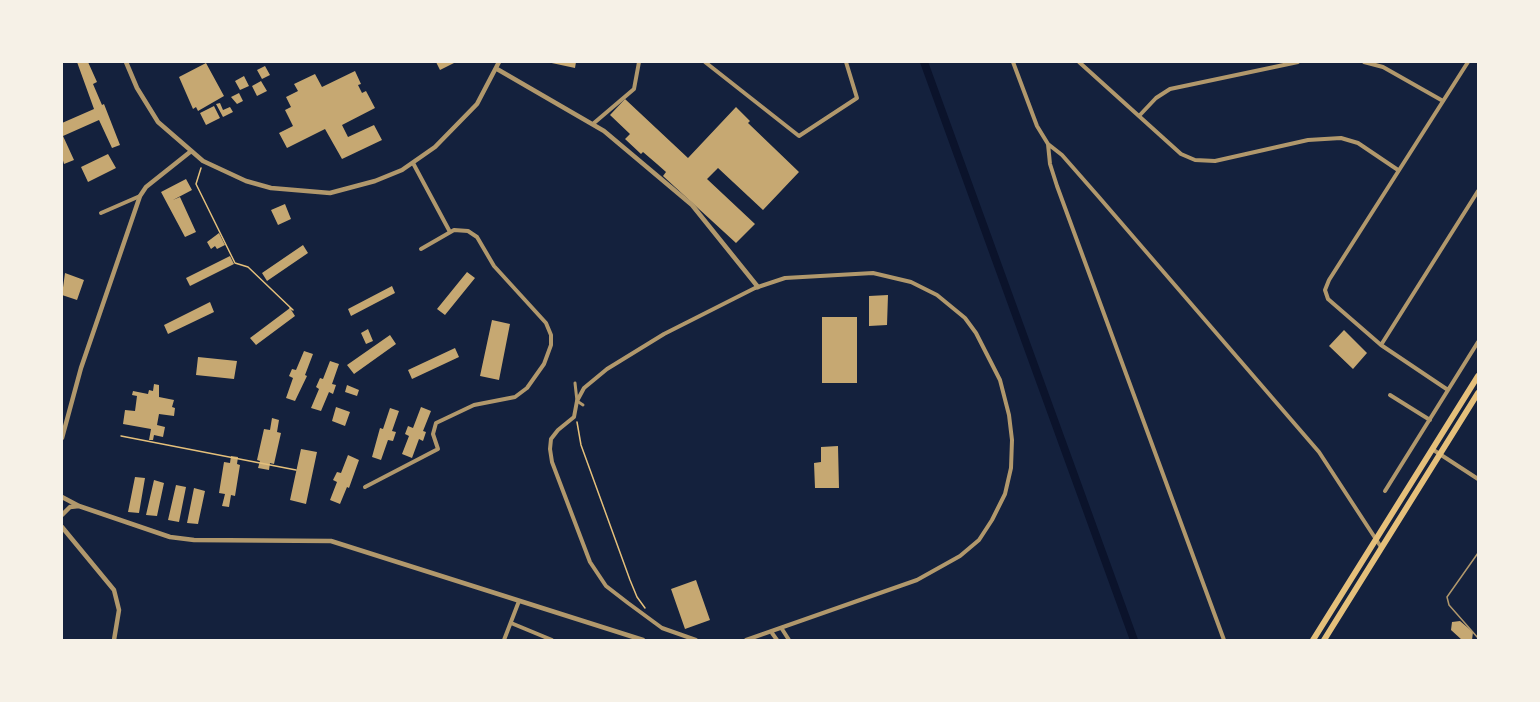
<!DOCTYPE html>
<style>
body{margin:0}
#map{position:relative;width:1540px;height:702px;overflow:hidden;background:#14213d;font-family:"Times New Roman",serif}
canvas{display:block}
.frame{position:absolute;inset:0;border:63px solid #f6f1e7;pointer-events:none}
</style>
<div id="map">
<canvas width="1540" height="702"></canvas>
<div class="frame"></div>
</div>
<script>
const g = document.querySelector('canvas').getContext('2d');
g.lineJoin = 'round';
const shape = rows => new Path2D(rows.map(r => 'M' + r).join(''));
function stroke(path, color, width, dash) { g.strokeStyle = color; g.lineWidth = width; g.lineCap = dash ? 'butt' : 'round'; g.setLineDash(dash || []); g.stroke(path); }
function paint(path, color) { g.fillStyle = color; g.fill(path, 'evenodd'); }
const canal = shape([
 [924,62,1134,640]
]);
const building = shape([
 [77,62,88,62,97,82,93,84,102,105,104,104,120,145,112,148,99,120,63,136,74,160,64,164,62,157,62,123,94,109],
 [436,62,456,62,440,70],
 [547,62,576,62,575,68],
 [206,63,224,96,198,111,196,107,193,109,179,77],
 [265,66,270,75,262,79,257,70],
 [355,71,361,84,358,85,362,93,366,91,375,108,342,125,348,137,374,125,382,140,342,159,325,129,287,148,279,133,293,126,285,110,291,107,286,97,298,91,294,84,315,74,322,87],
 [244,76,249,86,240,90,235,81],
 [261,81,267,91,257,96,252,86],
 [239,93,243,101,237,104,231,97],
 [625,99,688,158,736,107,750,121,748,123,799,172,763,210,718,168,707,179,755,224,736,243,663,176,666,172,657,164,643,152,641,154,625,139,630,134,610,115],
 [220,103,223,110,230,107,233,112,223,117,216,104],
 [214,106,220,118,206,125,200,113],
 [108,154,116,168,88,182,81,167],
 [186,179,192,190,173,200,180,197,196,232,185,237,161,192],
 [285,204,291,219,278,225,271,210],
 [219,233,225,245,217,249,215,246,211,249,207,242],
 [303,245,308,253,267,281,262,273],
 [230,256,234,264,190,286,186,278],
 [467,272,475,278,445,315,437,309],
 [65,273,84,280,77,300,62,295],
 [392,286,395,293,351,316,348,309],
 [888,295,887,325,869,326,869,296],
 [210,302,214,312,168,334,164,325],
 [290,308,295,316,256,345,250,338],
 [822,317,857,317,857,383,822,383],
 [492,320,510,324,499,380,480,376],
 [368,329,373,341,366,344,361,333],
 [1344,330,1367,353,1353,369,1329,346],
 [390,335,396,344,354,374,347,365],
 [455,348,459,357,412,379,408,370],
 [304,351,313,354,305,375,307,376,295,401,286,398,293,378,289,376,292,369,296,370],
 [198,357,237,361,234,379,196,375],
 [330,361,339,364,332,384,336,385,333,394,329,392,321,411,311,408,319,389,316,387,320,378,323,379],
 [154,384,159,385,159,397,174,400,172,407,175,408,174,416,159,414,157,425,165,427,163,437,154,435,153,440,149,440,151,429,123,424,125,410,135,411,137,396,132,395,133,391,148,394,149,390,153,391],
 [347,385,359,390,357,396,345,392],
 [336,407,350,412,345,426,332,421],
 [421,407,431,411,423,431,426,432,423,441,419,439,412,458,402,454,409,436,405,434,408,426,413,428],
 [390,408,399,411,392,431,396,432,393,441,388,440,381,460,372,457,380,428,383,429],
 [272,418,279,420,277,432,281,433,274,464,270,463,269,470,258,468,260,461,257,460,264,429,270,430],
 [838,446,839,488,815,488,814,463,821,462,821,447],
 [301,449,317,452,306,504,290,500],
 [348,455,359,460,349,488,347,487,340,504,330,500,337,482,333,480,337,472,341,473],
 [231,456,238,457,237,464,240,465,235,496,231,495,229,507,222,506,225,494,219,493,224,462,230,463],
 [135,477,145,478,139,513,128,512],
 [154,480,164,483,157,516,146,515],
 [176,485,186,487,179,522,168,520],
 [194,488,205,491,198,524,187,523],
 [696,580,710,620,685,629,671,589],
 [1460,621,1473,632,1472,640,1462,640,1451,630,1452,622]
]);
const path = shape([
 [201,168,196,184,235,263,248,267,293,310,290,308],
 [577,422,581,445,630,580,637,597,645,608],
 [121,436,296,470]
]);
const service = shape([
 [1478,553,1447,597,1449,605,1478,638]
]);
const pedestrian = shape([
 [575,383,577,401,583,405]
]);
const minor = shape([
 [705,62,799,136,857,98,846,62],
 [1013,62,1037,126,1048,144,1062,155,1098,196,1319,452,1381,547],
 [1079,62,1181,154,1195,160,1215,161,1308,140,1341,138,1358,143,1398,170],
 [1364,62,1383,67,1443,101],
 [1139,116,1156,98,1170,89,1298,62],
 [594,123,634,89,639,62],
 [1048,144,1050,164,1057,186,1224,640],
 [413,163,450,232],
 [101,213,140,196],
 [1381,345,1478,191],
 [1448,390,1381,345,1328,299,1325,290,1329,280,1468,62],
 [1390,395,1430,420],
 [1432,449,1478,479],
 [365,487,438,449,433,434,436,423,474,405,515,397,527,388,544,364,551,345,551,335,546,323,494,266,477,237,468,231,454,230,421,249],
 [1385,491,1478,342],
 [511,623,552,640],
 [782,629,789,640],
 [772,633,777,640],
 [504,640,519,601],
 [696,640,662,628,628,603,606,586,590,562,552,462,550,449,551,439,558,430,574,417,577,401,584,388,607,369,664,334,755,288,785,278,873,273,911,282,937,295,965,318,976,333,1000,380,1009,415,1012,440,1011,468,1005,494,992,520,979,540,960,556,917,580,746,640]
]);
const tertiary = shape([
 [126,62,137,88,158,122,203,161,246,181,271,188,330,193,375,181,402,170,435,147,477,104,499,62],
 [497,69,604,131,692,205,758,287],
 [62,438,81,368,140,196,146,187,190,152],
 [62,497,79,506,170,537,194,540,331,541,643,640],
 [62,515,70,507,79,506],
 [62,527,114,590,119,610,114,640]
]);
const primary = shape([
 [1313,640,1478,376],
 [1324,640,1478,393]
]);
stroke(canal, '#0b132b', 8);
paint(building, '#c6a872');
stroke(path, '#e5c07b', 1.5);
stroke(service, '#b1986c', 1.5);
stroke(pedestrian, '#b1986c', 3);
stroke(minor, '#b1986c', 4);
stroke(tertiary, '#b1986c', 4.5);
stroke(primary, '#e5c07b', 6);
</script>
